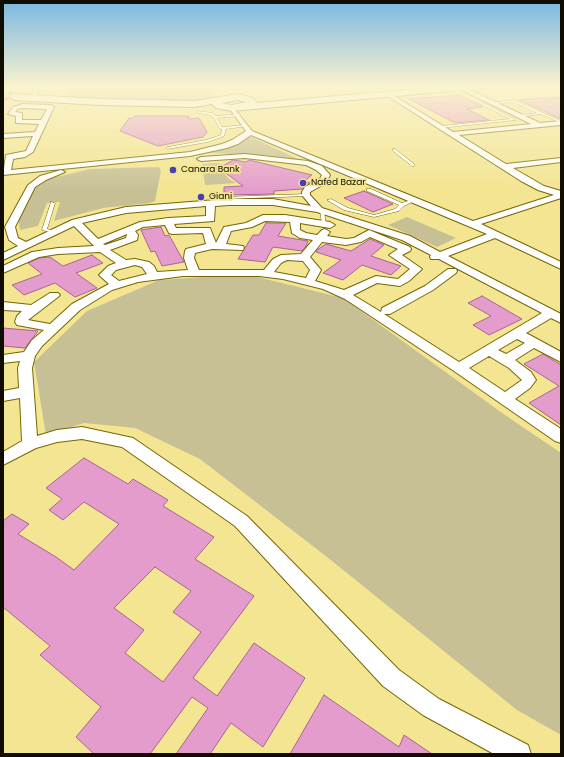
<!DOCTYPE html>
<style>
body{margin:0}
#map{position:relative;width:564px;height:757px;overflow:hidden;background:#f4e592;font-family:Poppins,sans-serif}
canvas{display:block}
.frame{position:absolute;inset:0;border:4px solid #110c00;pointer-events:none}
</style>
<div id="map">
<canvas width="564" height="757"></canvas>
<div class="frame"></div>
</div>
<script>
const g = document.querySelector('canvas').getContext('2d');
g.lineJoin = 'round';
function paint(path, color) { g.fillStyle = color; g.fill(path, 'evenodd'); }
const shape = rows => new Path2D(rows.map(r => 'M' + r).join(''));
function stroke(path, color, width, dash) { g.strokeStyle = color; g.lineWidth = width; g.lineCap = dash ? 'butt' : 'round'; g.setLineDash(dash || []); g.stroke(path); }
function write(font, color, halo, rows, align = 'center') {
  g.font = font + ' Poppins,sans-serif'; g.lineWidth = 3.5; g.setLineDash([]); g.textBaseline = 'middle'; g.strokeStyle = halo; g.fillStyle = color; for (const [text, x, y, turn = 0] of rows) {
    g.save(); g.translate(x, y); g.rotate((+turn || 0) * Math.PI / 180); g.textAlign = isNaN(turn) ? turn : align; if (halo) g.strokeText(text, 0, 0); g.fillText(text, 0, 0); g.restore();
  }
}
const green = shape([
 [69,86,208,86,214,97,207,100,188,101,63,97],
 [249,136,298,159,266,155,208,153,232,146],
 [217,163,236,168,237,172,225,174,229,179,236,183,205,185,202,164],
 [159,167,161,171,155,201,150,203,103,208,54,221,60,202,47,203,38,226,20,230,18,217,39,181,90,169],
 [407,217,456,238,437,247,388,225],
 [245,274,343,298,505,415,561,453,561,735,517,710,327,557,200,459,135,428,84,423,46,435,34,362,87,311,159,280]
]);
const building = shape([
 [459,95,483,107,467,109,489,120,455,123,409,99,459,95],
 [561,97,561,119,519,100,561,97],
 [135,116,189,116,188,119,199,118,207,132,203,137,158,146,120,131,129,118,133,118,135,116],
 [233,160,246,162,249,160,312,175,304,181,310,183,302,189,274,191,274,194,224,195,224,187,243,186,219,168,233,160],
 [364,191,393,204,373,212,344,198,364,191],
 [266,223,286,223,278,236,308,241,306,246,302,251,273,247,265,262,238,259,253,235,259,235,266,223],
 [161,227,165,236,169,235,184,262,162,266,155,251,151,252,141,230,161,227],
 [370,239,384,245,371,256,401,266,391,275,362,265,343,280,323,273,341,260,316,252,317,250,326,244,351,251,370,239],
 [92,255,103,263,76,273,97,288,75,297,55,283,24,295,12,285,42,274,28,263,39,258,50,257,63,266,92,255],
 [482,296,522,319,489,335,473,325,491,316,468,303,482,296],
 [3,328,38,331,25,348,3,346,3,328],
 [543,354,561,365,561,425,529,403,559,386,524,364,543,354],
 [84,458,128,484,133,479,168,500,163,506,214,537,195,559,254,596,193,678,217,696,254,643,305,678,263,747,231,723,210,754,176,754,208,708,192,697,150,754,94,754,76,737,101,707,40,655,50,646,3,607,3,521,12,514,29,524,18,534,56,557,74,570,119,524,84,502,63,520,49,510,62,499,46,488,84,458],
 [155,567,191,591,173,612,201,632,163,682,125,653,144,630,114,608,155,567],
 [324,695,399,747,404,735,432,754,290,754,324,695]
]);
const secondaryTunnel = shape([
 [3,96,14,97]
]);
const lane = shape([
 [453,88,455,88,516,120,440,128,441,126,510,119,453,90,453,88],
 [514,100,561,121,561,123,541,114,518,117,519,115,537,113,513,102,492,104,490,103,514,100],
 [198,111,212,113,216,116,240,114,239,116,217,118,222,127,246,125,248,126,226,129,224,136,208,142,167,149,167,147,168,147,206,140,221,135,222,129,220,129,214,118,210,115,198,113,198,111],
 [393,149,395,149,414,164,414,166,412,166,393,151,393,149],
 [367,189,371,189,402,203,414,199,416,200,404,206,399,211,374,217,344,210,327,200,331,199,348,208,374,215,395,209,399,205,367,191,367,189],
 [306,194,308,195,308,196,223,199,221,198,223,197,306,194],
 [51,202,55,203,47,229,56,231,56,232,54,233,42,230,51,202],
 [320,210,324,211,326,225,322,224,320,210]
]);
const street = shape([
 [35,86,41,86,34,99,30,99,35,86],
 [462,86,540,123,561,121,561,125,459,135,506,164,561,158,561,162,513,168,544,186,561,191,561,198,481,224,561,262,561,269,495,238,448,256,561,314,561,323,551,318,526,333,561,352,561,362,534,348,515,360,531,372,536,380,530,388,515,399,561,429,561,443,555,441,454,371,345,299,323,289,283,279,259,276,183,276,138,282,112,290,80,310,42,346,35,356,32,368,37,436,57,430,82,427,133,438,247,516,399,670,439,699,528,745,531,754,494,754,423,715,383,686,235,526,122,447,82,439,57,442,36,448,3,465,3,452,22,441,20,398,3,401,3,391,19,388,18,368,20,361,3,363,3,355,24,352,32,340,44,330,17,325,15,322,17,316,22,311,3,310,3,302,31,305,50,293,58,293,60,295,58,297,28,320,50,324,72,304,109,284,99,275,108,266,116,263,100,252,58,254,39,257,3,273,3,266,32,252,58,248,94,246,74,226,3,260,3,253,18,246,9,240,5,227,28,185,40,176,61,170,65,172,46,180,35,187,15,227,18,238,26,242,72,220,126,207,229,199,273,199,311,206,302,195,302,192,305,187,320,179,322,175,316,170,306,165,245,158,201,161,197,159,201,157,245,154,308,161,322,166,330,175,326,183,310,192,310,195,322,208,410,236,440,252,487,234,251,135,238,144,227,148,190,156,3,175,6,155,26,151,33,136,3,138,3,134,35,132,39,124,16,123,16,116,8,114,13,107,22,104,51,105,54,107,33,152,25,157,13,159,11,170,190,152,222,144,232,140,246,131,229,108,232,106,252,131,473,221,554,195,538,190,521,181,386,95,391,94,453,132,531,124,460,89,462,86],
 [22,108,47,109,41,120,22,120,22,113,15,112,17,109,22,108],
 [229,205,273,205,317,212,402,240,431,255,430,257,431,259,439,259,542,313,459,362,384,314,390,314,433,290,456,273,457,271,456,269,448,269,425,286,382,308,381,312,353,295,377,283,400,286,409,281,422,269,402,255,410,251,411,249,410,247,369,230,354,238,346,239,327,236,330,232,325,229,322,230,317,235,306,233,300,230,300,223,330,228,335,225,330,222,285,215,263,215,246,223,224,227,216,243,210,228,176,228,174,224,214,221,215,206,229,205],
 [206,206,206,216,168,218,140,222,98,239,82,223,126,213,206,206],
 [265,221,290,222,292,233,300,238,313,240,301,254,281,255,273,259,264,270,199,270,194,258,195,253,212,249,243,250,244,248,243,246,226,244,231,231,252,227,265,221],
 [165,225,169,233,172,234,203,233,206,244,186,249,185,251,184,258,188,270,157,272,154,266,149,262,135,259,126,260,110,250,137,240,138,235,135,231,143,227,165,225],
 [127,234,126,238,105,245,103,244,127,234],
 [370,237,398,249,389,255,410,269,398,279,376,276,344,290,315,281,321,270,310,257,322,242,346,245,361,242,370,237],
 [287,260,303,261,310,270,306,278,274,272,281,263,287,260],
 [135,265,142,267,147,274,119,281,111,275,116,270,135,265],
 [517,339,525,343,506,354,498,350,517,339],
 [489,356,509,368,522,380,505,392,469,368,489,356]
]);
const secondary = shape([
 [452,86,488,86,484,88,232,111,216,108,212,104,195,107,100,105,14,100,10,97,14,94,100,99,195,101,238,94,253,98,257,103,452,86],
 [238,100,247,102,232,105,221,103,238,100]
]);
const rail = shape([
 [3,90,6,86],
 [3,104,15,86]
]);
const markers = [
 [173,170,4,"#483fb6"],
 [303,183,4,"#483fb6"],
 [201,197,4,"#483fb6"]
];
const farPoinames = [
 ["Canara Bank",181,170],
 ["Nafed Bazar",311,183],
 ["Giani",209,197]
];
paint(green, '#c7c095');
paint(building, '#e49ccc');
stroke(building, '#a76492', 1);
stroke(secondaryTunnel, '#d2c47c', 9, [9, 4.5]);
stroke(lane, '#756703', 1);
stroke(street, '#756703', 2);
stroke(secondary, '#756703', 2);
paint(lane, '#fff');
paint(street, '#fff');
paint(secondary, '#fff');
stroke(rail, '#746b40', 2);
stroke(rail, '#f4e592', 1.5, [4]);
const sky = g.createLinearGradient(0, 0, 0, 192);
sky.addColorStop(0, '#79b8e1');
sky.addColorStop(0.45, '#faf3ce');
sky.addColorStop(1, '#faf3ce00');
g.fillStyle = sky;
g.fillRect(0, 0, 564, 192);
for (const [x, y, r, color] of markers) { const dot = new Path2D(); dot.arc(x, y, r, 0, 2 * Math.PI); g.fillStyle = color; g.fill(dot); stroke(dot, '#f4e592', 1.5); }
write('9px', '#110c00', '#f4e592', farPoinames, 'left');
</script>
